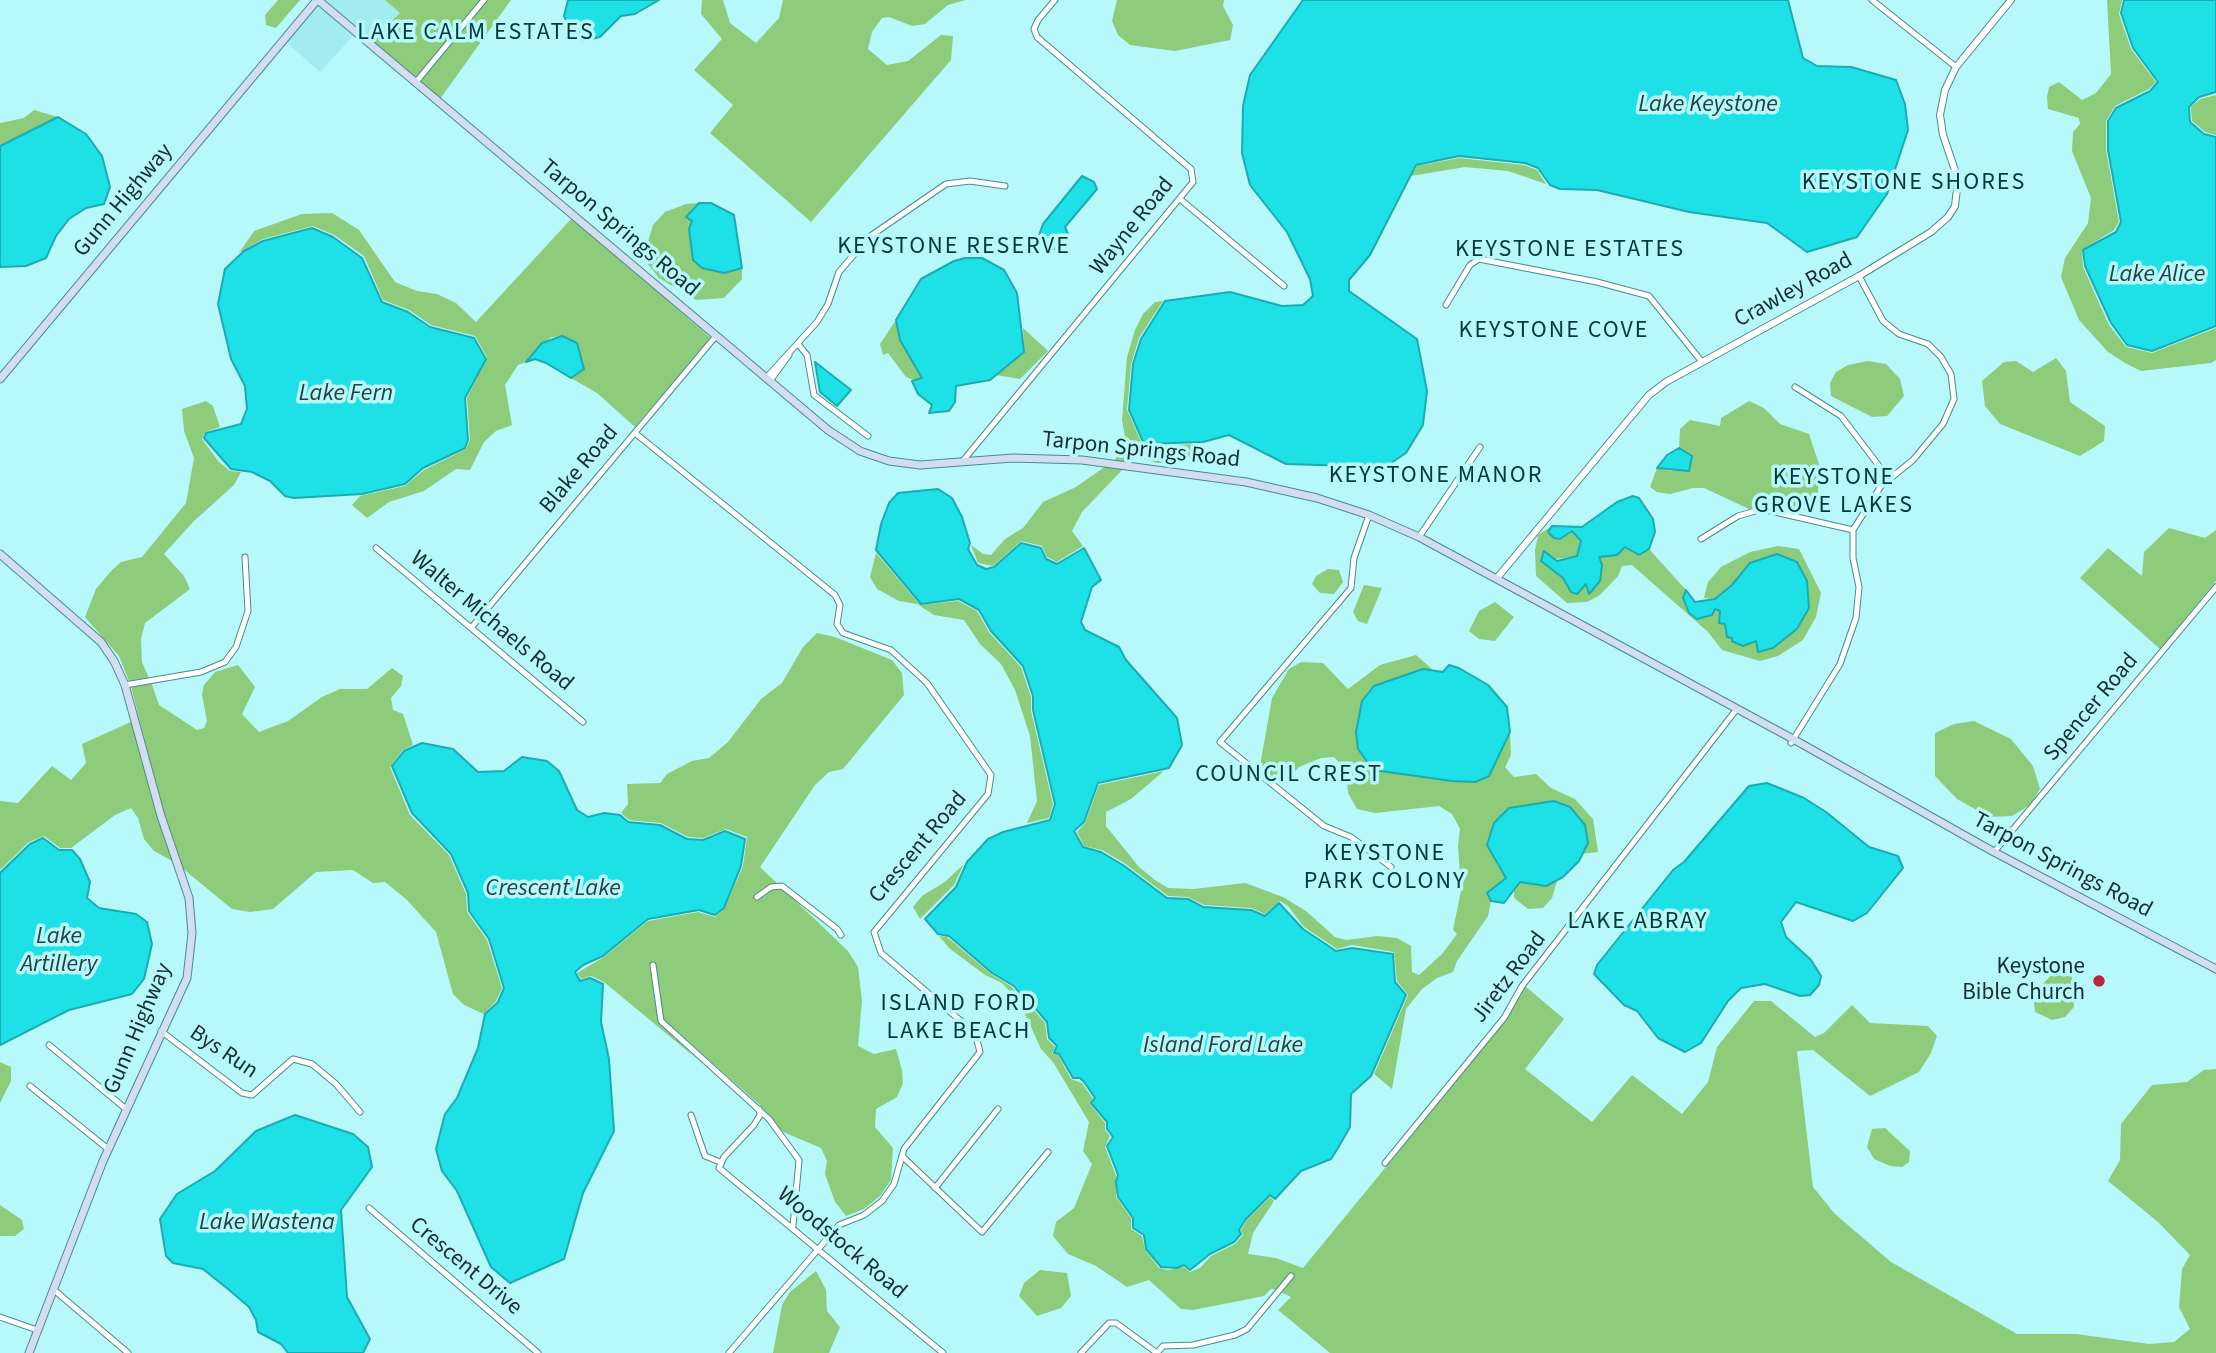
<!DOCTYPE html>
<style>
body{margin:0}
canvas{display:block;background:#b7f8fa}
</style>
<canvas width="2216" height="1353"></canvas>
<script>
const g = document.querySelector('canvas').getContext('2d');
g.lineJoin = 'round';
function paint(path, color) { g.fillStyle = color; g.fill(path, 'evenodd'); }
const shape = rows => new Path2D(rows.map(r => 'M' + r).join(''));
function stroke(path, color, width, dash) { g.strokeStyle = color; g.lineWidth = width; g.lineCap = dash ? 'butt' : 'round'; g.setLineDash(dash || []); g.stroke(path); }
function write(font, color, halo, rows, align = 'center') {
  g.font = font + ' "Source Sans 3",sans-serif'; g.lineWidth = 7; g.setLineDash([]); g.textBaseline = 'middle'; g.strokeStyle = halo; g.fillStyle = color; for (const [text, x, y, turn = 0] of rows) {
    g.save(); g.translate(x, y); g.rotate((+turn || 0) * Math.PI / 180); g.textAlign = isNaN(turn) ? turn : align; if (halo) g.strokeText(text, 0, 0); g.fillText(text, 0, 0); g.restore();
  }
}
const built = shape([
 [322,0,385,0,400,13,371,42],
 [318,3,354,35,320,72,285,41]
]);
const green = shape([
 [278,0,300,0,276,28,266,25,265,15],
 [385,0,481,0,415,79,371,42,400,13],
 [487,0,511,0,440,99,419,82],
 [702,0,723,0,730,23,756,43,779,18,783,0,966,0,948,5,925,24,912,26,889,17,882,18,872,32,868,49,887,65,908,61,941,35,953,36,951,60,811,222,710,133,733,105,694,70,722,39,701,14],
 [1117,0,1224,0,1223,6,1233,25,1230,40,1175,51,1130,45,1118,35,1112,21],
 [2107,0,2122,0,2119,14,2131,49,2156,82,2149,89,2115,106,2106,121,2106,150,2119,222,2114,230,2082,250,2083,267,2109,325,2126,347,2152,353,2216,328,2216,360,2211,363,2141,371,2125,363,2108,352,2079,320,2061,277,2065,258,2088,223,2091,198,2072,151,2073,132,2080,124,2079,118,2048,109,2047,97,2049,87,2059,82,2082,100,2096,93,2111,74],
 [2216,95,2216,135,2205,132,2192,121,2191,107,2200,99],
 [34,110,58,117,0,146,0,123,24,118],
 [1459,158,1524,165,1537,170,1546,184,1508,171,1465,167,1411,176,1417,166],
 [699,203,686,217,692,221,689,229,693,260,724,273,742,268,742,279,724,298,696,300,659,278,646,262,646,248,653,225,665,212,686,204],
 [332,213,359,230,395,282,417,291,437,294,456,303,476,322,572,218,711,338,635,427,597,393,571,378,584,369,562,336,552,337,542,343,526,362,518,365,505,385,512,425,496,431,484,442,470,470,456,469,424,491,389,502,367,518,352,505,360,496,405,486,424,470,466,449,470,440,467,398,487,357,475,336,431,325,409,310,383,300,364,256,334,235,313,226,263,239,239,253,254,231,302,214],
 [1163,301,1139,338,1131,364,1127,410,1143,446,1201,444,1191,457,1174,463,1157,463,1134,456,1127,463,1114,462,1125,437,1122,420,1127,357,1135,330,1143,314,1155,302],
 [896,320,900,340,922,379,916,381,906,377,888,353,883,355,880,344],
 [1023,328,1048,351,1020,379,996,375,1024,352],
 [2056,358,2066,371,2070,402,2105,426,2104,441,2080,456,2000,424,1985,406,1982,381,2004,362,2016,361,2033,372],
 [1868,361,1886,364,1900,379,1904,396,1887,416,1872,417,1831,396,1830,383,1836,372,1848,365],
 [206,401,213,406,220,427,205,432,202,439,219,462,230,471,241,472,234,485,193,522,164,554,184,576,190,589,145,623,141,639,142,662,149,678,129,681,119,656,85,617,96,589,111,571,121,562,142,557,186,503,194,458,184,431,182,409],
 [1749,401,1764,408,1780,424,1809,434,1819,464,1818,494,1811,509,1788,512,1763,507,1749,509,1704,488,1693,488,1670,494,1657,492,1650,487,1657,468,1672,471,1692,456,1679,448,1680,429,1690,420,1720,426,1721,418],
 [1106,466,1124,468,1082,512,1072,531,1083,546,1057,562,1047,557,1042,546,1021,541,993,566,978,563,971,545,983,554,991,555,1005,539,1023,528,1043,502,1076,487],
 [1552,526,1549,532,1568,535,1572,531,1581,541,1577,556,1541,561,1564,578,1566,584,1581,591,1586,584,1588,593,1600,581,1602,565,1599,557,1626,547,1640,554,1649,549,1686,590,1683,598,1697,619,1708,617,1715,609,1720,611,1732,638,1747,643,1756,640,1758,651,1773,648,1750,563,1732,585,1715,599,1704,598,1708,582,1721,567,1750,552,1778,546,1799,549,1821,593,1816,617,1803,640,1778,656,1760,661,1722,650,1708,632,1632,565,1622,566,1618,576,1600,595,1587,602,1567,603,1536,576,1535,550,1538,535],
 [2169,528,2205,538,2216,530,2216,581,2160,649,2080,578,2108,548,2142,576,2144,552],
 [876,553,920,605,958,601,977,611,989,632,1021,667,1031,697,1031,711,1053,804,1049,818,1027,823,1037,801,1030,736,1015,690,1001,664,980,644,964,620,934,615,917,604,899,601,877,589,870,577],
 [1328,569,1339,570,1343,582,1334,594,1320,593,1312,584,1316,576],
 [1364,585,1382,588,1367,624,1358,621,1353,612],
 [1495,602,1514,617,1495,641,1479,639,1469,631,1479,611],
 [817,633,835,637,892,660,902,673,904,695,843,769,829,772,815,785,760,867,848,951,858,967,862,1001,858,1046,874,1054,896,1049,902,1070,903,1083,897,1097,876,1109,875,1127,893,1148,891,1180,880,1196,864,1209,846,1216,835,1202,825,1174,827,1161,821,1148,781,1131,761,1106,663,1019,655,962,650,964,658,1021,697,1059,604,982,591,976,581,979,577,973,604,957,648,921,698,912,715,917,725,908,743,866,747,837,726,829,703,838,688,837,661,823,629,820,621,813,628,804,627,784,660,783,667,774,692,761,709,758,728,742,761,699,782,683,803,647],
 [1416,655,1433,670,1423,669,1375,686,1362,701,1356,732,1358,749,1373,770,1452,781,1489,776,1510,732,1511,755,1505,767,1514,777,1536,774,1551,788,1575,799,1593,819,1598,852,1581,854,1588,843,1554,801,1509,808,1494,823,1497,865,1506,878,1487,893,1491,901,1488,916,1457,961,1453,972,1437,978,1422,989,1406,1009,1392,1089,1374,1074,1408,995,1397,981,1394,952,1352,945,1337,949,1304,927,1288,906,1280,901,1265,914,1251,908,1204,905,1188,897,1168,896,1124,863,1102,850,1084,846,1077,832,1085,823,1099,785,1164,771,1131,799,1106,812,1106,826,1139,867,1155,880,1168,888,1194,889,1245,883,1283,897,1306,911,1335,937,1346,940,1378,936,1397,938,1411,946,1412,972,1419,975,1442,954,1457,934,1453,930,1461,891,1458,846,1460,829,1452,814,1439,806,1375,813,1357,809,1348,793,1346,770,1334,757,1321,758,1299,767,1284,783,1271,780,1260,766,1272,698,1289,669,1301,662,1323,663,1348,689,1380,665],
 [238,665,255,687,242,714,259,732,288,721,322,697,340,689,367,689,392,668,403,676,401,686,391,698,393,710,403,714,413,745,403,750,390,767,410,815,449,855,466,894,467,912,487,940,502,988,496,1001,484,1014,464,1005,453,994,436,932,406,899,385,882,373,883,353,870,316,872,273,909,250,912,232,909,182,868,163,815,131,686,151,682,159,705,197,730,204,728,207,721,202,695,204,685,215,672],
 [133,721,174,862,154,851,144,839,138,818,131,808,115,815,71,848,60,848,44,836,29,842,0,870,0,801,18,803,52,766,71,780,86,763,82,744],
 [1974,721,2011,739,2033,766,2040,789,2030,805,2012,816,1989,817,1957,799,1935,776,1935,733,1954,724],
 [964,864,954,885,920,919,913,907,922,896,946,881],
 [1557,881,1552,898,1543,908,1528,909,1514,898,1514,891,1520,882,1546,886],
 [939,936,947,937,991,974,1012,987,1020,997,1028,995,1030,997,1033,1009,1045,1023,1047,1039,1055,1047,1052,1054,1058,1055,1071,1079,1082,1083,1093,1099,1090,1104,1105,1123,1105,1130,1110,1136,1105,1147,1116,1176,1116,1197,1131,1218,1131,1229,1142,1236,1145,1250,1159,1268,1168,1270,1184,1267,1190,1272,1200,1268,1211,1256,1235,1244,1243,1235,1241,1230,1247,1220,1270,1197,1274,1201,1253,1233,1248,1254,1276,1258,1303,1268,1449,1090,1525,986,1564,1019,1525,1069,1592,1122,1632,1075,1682,1114,1708,1082,1717,1047,1754,1001,1771,1001,1815,1037,1824,1033,1852,1005,1870,1023,1928,1026,1937,1036,1931,1053,1919,1072,1870,1096,1813,1050,1797,1051,1813,1187,1835,1214,1891,1262,2017,1334,2076,1334,2149,1344,2174,1342,2190,1329,2179,1307,2182,1269,2190,1255,2158,1222,2108,1181,2120,1160,2121,1124,2152,1085,2187,1082,2204,1070,2216,1069,2216,1353,1330,1353,1278,1310,1291,1297,1281,1292,1294,1276,1291,1273,1276,1290,1271,1289,1264,1296,1193,1310,1181,1309,1149,1280,1127,1287,1096,1266,1068,1254,1053,1236,1056,1222,1074,1208,1092,1164,1083,1151,1089,1122,1053,1062,1041,1049,1020,1003,1002,983,985,975,949,948],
 [2058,969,2072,977,2074,1007,2065,1017,2052,1020,2035,1012,2033,993],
 [0,1062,11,1067,11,1081,0,1103],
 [1885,1128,1910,1151,1909,1162,1902,1167,1890,1166,1874,1159,1867,1147,1872,1129],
 [0,1205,22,1220,24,1229,15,1236,0,1236],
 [1040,1270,1067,1273,1071,1296,1061,1308,1037,1316,1019,1296,1024,1283],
 [816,1271,826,1290,827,1311,840,1327,829,1353,773,1353,782,1305,790,1292]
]);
const water = shape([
 [568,0,659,0,635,14,621,16,600,37,583,41,572,34,564,16,568,0],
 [1303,0,1788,0,1803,58,1817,66,1851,67,1896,80,1905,104,1908,130,1887,194,1857,237,1807,252,1767,223,1689,212,1597,190,1560,189,1550,185,1538,168,1525,163,1459,156,1416,165,1370,255,1349,280,1349,291,1417,339,1427,391,1423,425,1406,453,1385,467,1286,464,1229,435,1203,442,1144,444,1129,410,1133,364,1141,339,1165,301,1230,292,1282,306,1303,305,1313,296,1310,279,1287,232,1250,185,1242,153,1243,106,1250,75,1303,0],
 [2124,0,2216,0,2216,92,2199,97,2189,107,2190,122,2204,134,2216,137,2216,326,2152,351,2127,345,2111,323,2085,266,2083,250,2116,232,2121,222,2108,150,2108,121,2116,108,2150,91,2158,82,2133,48,2121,13,2124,0],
 [58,117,86,134,102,156,110,187,104,204,86,208,69,219,56,236,46,258,26,266,0,267,0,146,58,117],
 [1082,176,1094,182,1097,189,1065,227,1068,234,1055,249,1043,247,1038,238,1043,224,1082,176],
 [699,203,711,203,734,215,742,268,724,273,702,268,693,260,689,229,692,221,686,217,699,203],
 [312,228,333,237,362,258,382,302,408,312,430,327,474,338,486,359,465,398,468,440,465,448,423,468,405,484,362,494,294,498,285,496,270,481,252,472,231,469,204,438,206,433,241,424,247,409,245,386,231,359,218,304,225,269,244,251,263,241,312,228],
 [965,258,982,258,1004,270,1017,293,1024,352,990,380,956,386,955,402,949,411,929,413,932,405,918,394,912,381,922,378,900,340,896,320,921,279,954,261,965,258],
 [562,336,577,343,584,369,571,378,546,363,535,359,526,362,542,343,562,336],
 [815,362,851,390,837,406,820,392,815,362],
 [1679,448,1692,456,1689,471,1657,468,1667,455,1679,448],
 [938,489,952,498,962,517,970,543,968,549,977,565,986,569,994,567,1021,543,1041,548,1046,559,1057,564,1084,548,1101,580,1092,587,1081,622,1085,630,1119,647,1126,660,1177,718,1182,745,1169,768,1098,783,1084,822,1074,831,1083,847,1101,852,1123,865,1167,898,1188,899,1203,907,1251,910,1265,916,1279,903,1303,929,1336,951,1352,948,1393,954,1395,982,1406,995,1371,1076,1351,1094,1350,1127,1338,1148,1331,1159,1301,1171,1275,1199,1270,1195,1246,1219,1239,1230,1241,1234,1234,1242,1210,1254,1190,1270,1184,1265,1177,1268,1161,1267,1146,1249,1144,1235,1133,1228,1133,1218,1118,1197,1116,1182,1118,1175,1107,1146,1113,1137,1107,1129,1107,1122,1091,1103,1095,1098,1084,1082,1080,1078,1073,1078,1059,1054,1054,1053,1057,1046,1049,1038,1047,1022,1035,1008,1032,996,1029,992,1021,995,1014,986,992,973,949,936,938,934,925,919,956,887,967,862,988,839,1003,832,1050,820,1055,804,1033,710,1033,696,1023,666,991,631,979,610,959,599,921,604,876,550,881,524,889,503,898,493,938,489],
 [1633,496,1639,498,1653,519,1655,532,1649,549,1639,555,1625,547,1617,555,1599,557,1602,565,1600,581,1589,594,1586,584,1577,594,1571,592,1563,578,1541,561,1544,551,1557,561,1577,556,1581,541,1572,531,1560,539,1554,538,1548,532,1552,526,1582,527,1617,502,1633,496],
 [1777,554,1797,562,1807,581,1809,608,1797,629,1773,648,1758,652,1756,641,1743,646,1732,641,1732,638,1727,637,1725,624,1719,623,1720,611,1715,609,1712,615,1697,619,1689,613,1683,598,1686,590,1695,602,1715,599,1732,585,1750,563,1777,554],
 [1449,665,1459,668,1488,685,1507,707,1510,732,1489,776,1475,782,1452,781,1373,770,1358,749,1356,732,1362,701,1374,686,1423,669,1443,672,1449,665],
 [422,743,453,749,478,772,504,771,522,757,547,761,559,771,577,810,588,817,604,813,620,815,628,822,660,825,687,839,703,840,725,831,745,839,741,866,724,908,715,915,699,910,648,919,603,956,583,965,575,972,580,981,590,978,603,984,601,1022,609,1059,614,1131,583,1193,564,1259,510,1283,491,1267,457,1191,442,1171,436,1149,445,1114,457,1098,478,1048,485,1014,498,1002,504,988,489,939,469,911,468,893,451,854,412,813,392,766,404,751,422,743],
 [1767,783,1804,798,1826,812,1869,847,1898,856,1903,868,1867,913,1853,921,1796,902,1781,922,1786,937,1811,960,1821,976,1819,985,1810,995,1800,996,1765,984,1741,988,1728,1001,1701,1043,1685,1052,1658,1038,1637,1011,1624,1005,1594,974,1597,965,1673,870,1684,862,1749,786,1767,783],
 [1554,801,1570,807,1585,825,1588,843,1579,861,1563,877,1546,886,1520,882,1504,903,1491,901,1487,893,1506,878,1487,845,1494,823,1509,808,1554,801],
 [43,838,59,850,72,850,80,859,90,882,87,898,99,908,136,914,147,922,152,944,144,979,132,994,69,1010,0,1045,0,873,30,844,43,838],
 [295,1115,353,1134,368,1147,372,1167,341,1210,347,1297,370,1339,363,1353,288,1353,281,1344,258,1332,256,1320,249,1307,228,1289,203,1269,173,1263,166,1256,160,1219,177,1194,215,1171,256,1131,295,1115]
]);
const minor = shape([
 [1872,0,1956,67],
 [416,82,484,0],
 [1180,199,1284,286],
 [1446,305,1470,265,1479,259,1597,282,1649,296,1702,362],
 [798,344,807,355,814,395,868,436],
 [766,378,817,322,828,304,839,272,869,237,946,184,970,181,1005,186],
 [770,381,789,355],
 [1795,387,1841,416,1889,479],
 [635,433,835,595,840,605,837,624,843,633,891,650,927,683,991,775,988,794,874,932,881,953,975,1033,980,1052,904,1149,894,1184,882,1201,864,1215,839,1225,729,1353],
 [962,462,1193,182,1191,169,1037,37,1034,29,1038,20,1055,0],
 [1369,515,1354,558,1351,588,1220,742,1324,826,1351,837,1391,867],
 [1419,537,1480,447],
 [1701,539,1738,516,1762,509,1853,530],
 [376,548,583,722],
 [471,628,716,336],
 [125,685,201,672,225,662,236,647,248,611,245,557],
 [1791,743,1840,664,1856,618,1859,587,1853,558,1853,530,1881,486,1913,460,1943,424,1954,399,1951,374,1941,357,1928,344,1899,334,1883,321,1859,276],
 [1994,852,2216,587],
 [757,897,771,887,782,886,837,929,841,935],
 [653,965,661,1021,769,1119,799,1160,793,1226],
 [161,1031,242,1093,252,1095,293,1059,312,1064,336,1084,360,1112],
 [49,1045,126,1109],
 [30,1086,108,1149],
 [759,1109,760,1115,754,1125,724,1157,719,1168,943,1353],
 [691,1115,705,1156,720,1162],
 [902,1156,982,1232,1048,1152],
 [1385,1163,1504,1018,1522,986,1736,710],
 [935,1188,998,1109],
 [369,1208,538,1353],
 [53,1289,128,1353],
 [0,1317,37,1330],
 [1081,1353,1109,1323,1116,1323,1157,1353,1163,1346,1193,1345,1235,1335,1247,1329,1291,1276]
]);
const tertiary = shape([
 [1497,578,1649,395,1666,382,1859,276,1931,232,1948,217,1955,206,1958,179,1943,135,1940,115,1945,90,1956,67,2011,0]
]);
const secondary = shape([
 [318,0,828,430,860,451,889,461,920,465,1013,458,1082,460,1246,482,1317,498,1369,515,1419,537,1793,739,1994,852,2216,969],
 [0,379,317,0],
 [0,554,101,642,114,661,125,685,161,816,189,898,192,933,187,978,103,1161,29,1353]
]);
const markers = [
 [2099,981,7,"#b7263c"]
];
const streetNames = [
 ["Gunn Highway",124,201,-50],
 ["Wayne Road",1133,227,-51],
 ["Tarpon Springs Road",619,229,40],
 ["Crawley Road",1794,291,-29],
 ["Tarpon Springs Road",1141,451,6],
 ["Blake Road",580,470,-50],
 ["Walter Michaels Road",491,622,40],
 ["Spencer Road",2092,708,-50],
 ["Crescent Road",919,848,-50],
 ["Tarpon Springs Road",2062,866,28],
 ["Jiretz Road",1510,978,-53],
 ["Gunn Highway",139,1029,-67],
 ["Bys Run",223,1053,34],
 ["Woodstock Road",841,1244,40],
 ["Crescent Drive",465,1267,40]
];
const poiNames = [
 ["Keystone",2085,968],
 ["Bible Church",2085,994]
];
const neighbourhoodNames = [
 ["LAKE CALM ESTATES",476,34],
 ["KEYSTONE SHORES",1914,184],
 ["KEYSTONE RESERVE",954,248],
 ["KEYSTONE ESTATES",1570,251],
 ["KEYSTONE COVE",1554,332],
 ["KEYSTONE MANOR",1436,477],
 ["KEYSTONE",1834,479],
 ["GROVE LAKES",1834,507],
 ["COUNCIL CREST",1289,776],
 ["KEYSTONE",1385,855],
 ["PARK COLONY",1385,883],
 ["LAKE ABRAY",1638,923],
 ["ISLAND FORD",959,1005],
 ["LAKE BEACH",959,1033]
];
const waterNames = [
 ["Lake Keystone",1708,106],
 ["Lake Alice",2157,276],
 ["Lake Fern",346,395],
 ["Crescent Lake",553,890],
 ["Lake",59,938],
 ["Artillery",59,966],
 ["Island Ford Lake",1223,1047],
 ["Lake Wastena",267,1224]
];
paint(built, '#a2ecef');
paint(green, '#8dcc7a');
paint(water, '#1ee1e8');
stroke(water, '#1bacb1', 2);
stroke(minor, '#4c8a8c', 7);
stroke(tertiary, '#4c8a8c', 8);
stroke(secondary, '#4c8a8c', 9);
stroke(minor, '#fff', 5);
stroke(tertiary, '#fff', 6);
stroke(secondary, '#d2ddef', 7);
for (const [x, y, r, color] of markers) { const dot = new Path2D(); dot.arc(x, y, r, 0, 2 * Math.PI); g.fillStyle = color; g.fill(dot); stroke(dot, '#b7f8fa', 2.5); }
write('23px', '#152f30', '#b7f8fa', streetNames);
write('23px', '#152f30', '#b7f8fa', poiNames, 'right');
g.letterSpacing = '2px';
write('24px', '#03393b', '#b7f8fa', neighbourhoodNames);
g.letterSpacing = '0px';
write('italic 24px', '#254142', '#b7f8fa', waterNames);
</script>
